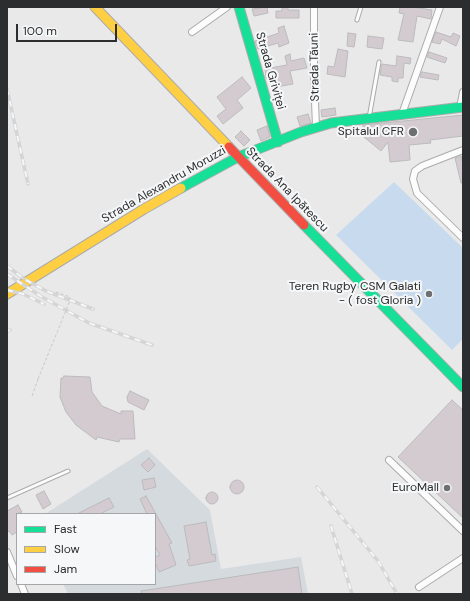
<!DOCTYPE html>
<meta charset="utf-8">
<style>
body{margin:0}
#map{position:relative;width:470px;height:601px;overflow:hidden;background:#e9e9ea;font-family:"DM Sans",sans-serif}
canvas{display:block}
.frame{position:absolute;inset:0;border:8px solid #2c2d2e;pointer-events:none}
.legend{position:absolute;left:16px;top:513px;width:140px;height:72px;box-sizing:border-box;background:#f5f7f8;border:1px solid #a5a6a7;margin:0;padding:5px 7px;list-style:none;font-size:12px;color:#2c2d2e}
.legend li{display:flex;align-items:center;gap:8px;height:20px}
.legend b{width:20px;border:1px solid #a5a6a7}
.scale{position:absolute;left:16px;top:24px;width:101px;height:18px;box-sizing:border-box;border:2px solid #2c2d2e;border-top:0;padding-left:5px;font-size:12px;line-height:14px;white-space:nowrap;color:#2c2d2e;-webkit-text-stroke:3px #f5f7f8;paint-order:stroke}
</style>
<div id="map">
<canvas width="470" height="601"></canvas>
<div class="frame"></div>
<ul class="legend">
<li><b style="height:5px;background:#16e098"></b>Fast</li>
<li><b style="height:5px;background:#ffcf43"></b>Slow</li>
<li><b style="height:5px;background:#f24e42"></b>Jam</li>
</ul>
<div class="scale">100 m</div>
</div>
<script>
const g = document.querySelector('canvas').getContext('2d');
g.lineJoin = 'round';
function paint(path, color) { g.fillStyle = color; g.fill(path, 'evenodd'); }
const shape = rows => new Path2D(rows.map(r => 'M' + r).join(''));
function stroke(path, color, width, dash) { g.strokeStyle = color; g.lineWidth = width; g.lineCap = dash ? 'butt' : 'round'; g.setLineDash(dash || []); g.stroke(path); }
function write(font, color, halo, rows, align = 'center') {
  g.font = font + ' "DM Sans",sans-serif'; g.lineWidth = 4; g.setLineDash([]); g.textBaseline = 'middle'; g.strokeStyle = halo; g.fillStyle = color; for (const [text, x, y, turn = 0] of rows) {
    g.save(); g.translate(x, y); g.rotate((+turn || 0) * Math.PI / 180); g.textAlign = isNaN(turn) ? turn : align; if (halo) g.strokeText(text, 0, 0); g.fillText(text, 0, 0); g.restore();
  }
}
const built = shape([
 [147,449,210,510,221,569,301,557,308,594,68,594,63,584,155,584,155,514,45,514]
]);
const green = shape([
 [394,182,463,248,463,339,452,350,336,235]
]);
const building = shape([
 [267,7,268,13,254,16,252,9,267,7],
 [282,7,288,7,288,10,299,10,299,18,276,18,276,11,282,11,282,7],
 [400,7,413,7,432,10,431,19,417,16,413,42,398,40,404,14,399,13,400,7],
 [284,26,289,43,279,47,278,43,258,49,255,41,279,33,278,28,284,26],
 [436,32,451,37,453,33,460,36,456,46,442,39,440,44,432,42,436,32],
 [348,33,356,34,354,47,347,46,348,33],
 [368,36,384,38,382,49,367,47,368,36],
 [338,49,348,51,345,77,327,74,328,66,334,67,338,49],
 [429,52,447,58,445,63,427,57,429,52],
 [290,54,291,61,304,58,307,68,290,71,293,84,276,87,274,77,266,78,265,69,287,65,285,56,290,54],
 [397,56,411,58,410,64,404,63,403,78,398,78,398,82,392,81,392,77,380,75,382,64,396,66,397,56],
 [422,72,439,75,438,80,420,77,422,72],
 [242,77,251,88,237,100,243,108,223,124,217,116,226,109,217,97,242,77],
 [335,108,336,115,322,117,321,110,335,108],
 [308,114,311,123,300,126,297,117,308,114],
 [463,115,463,136,430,140,431,143,409,145,410,160,390,162,388,142,381,151,364,137,363,125,463,115],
 [267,126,270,137,261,141,257,130,267,126],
 [241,131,250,140,244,146,235,137,241,131],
 [461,156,463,164,463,183,461,183,455,158,461,156],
 [64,376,90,377,92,392,102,406,121,414,121,411,133,411,135,439,120,439,119,442,97,437,96,440,76,425,66,412,60,397,61,378,63,378,64,376],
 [130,391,149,400,144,410,128,402,127,397,130,391],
 [452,400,463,410,463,518,398,457,452,400],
 [149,458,155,465,148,472,141,465,149,458],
 [154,478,156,487,144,490,142,480,154,478],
 '230 487a7 7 0 1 1 14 0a7 7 0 1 1-14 0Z',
 [44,491,51,504,43,509,36,495,44,491],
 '206 498a6 6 0 1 1 12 0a6 6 0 1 1-12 0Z',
 [146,496,172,543,169,544,176,565,159,572,155,562,155,557,160,555,155,546,155,514,147,514,140,499,146,496],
 [109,498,114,507,100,514,77,514,109,498],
 [18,505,22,512,17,514,17,532,12,535,9,531,7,532,7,511,18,505],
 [206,522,212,555,215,554,216,561,189,566,187,560,190,559,184,526,206,522],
 [298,567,302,594,142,594,141,591,298,567]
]);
const path = shape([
 [56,292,70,297],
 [32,396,38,379]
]);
const lane = shape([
 [357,20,361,7],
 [369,118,379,62],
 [7,498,68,471]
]);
const street = shape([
 [314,7,314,76,316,127],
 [192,32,227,7],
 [460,108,463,92],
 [402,114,440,7],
 [463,150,422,166,415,171,413,179,417,193,463,238],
 [389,460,463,531],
 [7,552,17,576],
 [21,584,25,594],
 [419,587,463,558]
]);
const fast = shape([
 [239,7,278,142],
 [181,188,238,157,301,132,331,123,463,107],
 [304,225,463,387]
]);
const slow = shape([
 [95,7,229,147],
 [7,294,144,209,181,188]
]);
const jam = shape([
 [229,147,304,225]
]);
const rail = shape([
 [7,89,28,184],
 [7,266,23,278],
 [7,274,42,297,89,323,152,345],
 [26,280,46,291,93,309],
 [7,290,23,294,44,304],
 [7,331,10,330],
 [317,487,378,561,397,594],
 [331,526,352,594]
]);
const pathBridge = shape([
 [38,379,69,303,70,297]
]);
const markers = [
 [413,132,5,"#6e6f70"],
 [429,294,4,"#6e6f70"],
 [447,488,4,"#6e6f70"]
];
const streetNames = [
 ["Strada Tăuni",315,67,-91],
 ["Strada Griviței",270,71,74],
 ["Strada Alexandru Moruzzi",164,185,-30],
 ["Strada Ana Ipătescu",287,190,46]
];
const poiNames = [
 ["Spitalul CFR",404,132],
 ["Teren Rugby CSM Galati",421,287],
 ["- ( fost Gloria )",421,301],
 ["EuroMall",439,488]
];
paint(built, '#d5dade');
paint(green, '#c8dbee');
paint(building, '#d4cbd0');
stroke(building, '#bbbbbc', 1);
stroke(lane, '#ababac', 5);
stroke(street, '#ababac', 8);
stroke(fast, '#ababac', 11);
stroke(slow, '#ababac', 11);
stroke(jam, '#ababac', 11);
stroke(path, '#c7c8c8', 1, [3, 2]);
stroke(lane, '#fcfcfc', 3);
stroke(street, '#fcfcfc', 6);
stroke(fast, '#16e098', 9);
stroke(slow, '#ffcf43', 9);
stroke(jam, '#f24e42', 9);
stroke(rail, '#d5d5d6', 3.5);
stroke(rail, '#f5f7f8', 2, [6]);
stroke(pathBridge, '#c7c8c8', 1, [3, 2]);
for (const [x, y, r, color] of markers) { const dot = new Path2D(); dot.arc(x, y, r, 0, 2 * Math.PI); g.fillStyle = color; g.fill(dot); stroke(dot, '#f5f7f8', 1.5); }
write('12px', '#2c2d2e', '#f5f7f8', streetNames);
write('12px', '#2c2d2e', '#f5f7f8', poiNames, 'right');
</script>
